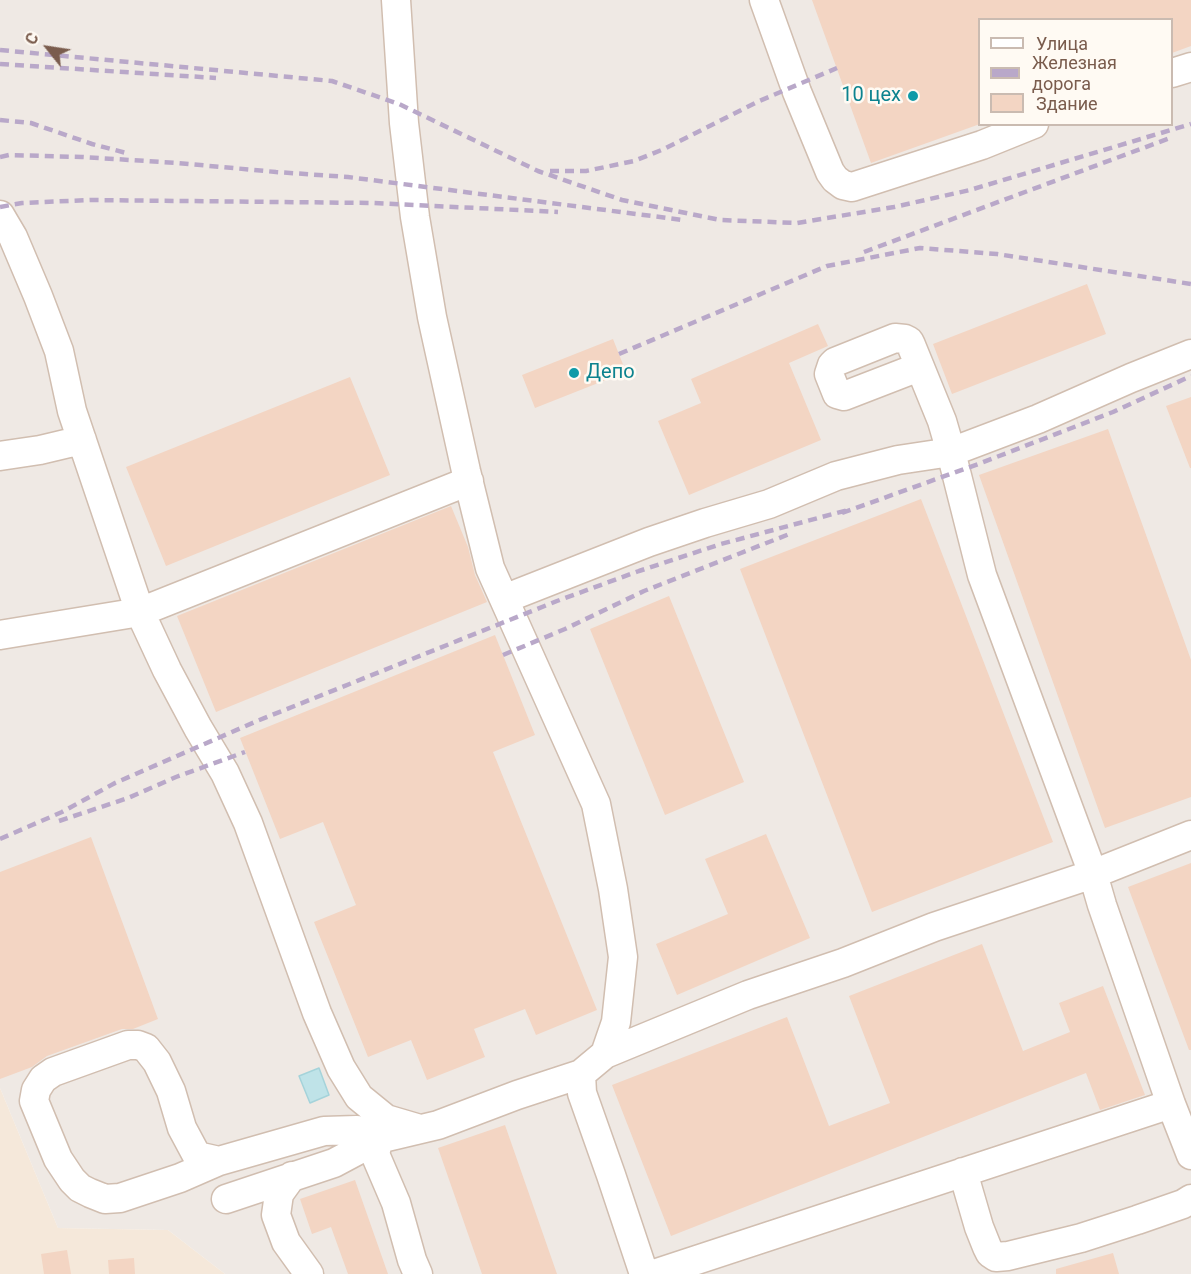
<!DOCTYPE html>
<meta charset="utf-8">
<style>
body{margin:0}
#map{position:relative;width:1191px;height:1274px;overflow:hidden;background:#fdf6ec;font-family:Roboto,sans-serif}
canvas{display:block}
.legend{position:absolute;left:978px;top:18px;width:195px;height:108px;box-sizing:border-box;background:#fffaf3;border:2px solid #cabbb1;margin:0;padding:8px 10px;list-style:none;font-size:18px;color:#7a5c4d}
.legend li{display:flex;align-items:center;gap:12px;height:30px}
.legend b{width:30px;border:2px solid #cabbb1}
.north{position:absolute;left:18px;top:18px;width:60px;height:60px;-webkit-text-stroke:4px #fffaf3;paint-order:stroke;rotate:300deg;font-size:16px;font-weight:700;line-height:24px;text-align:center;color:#7a5c4d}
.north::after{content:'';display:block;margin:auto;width:21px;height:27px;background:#7a5c4d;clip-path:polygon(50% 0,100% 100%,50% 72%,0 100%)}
</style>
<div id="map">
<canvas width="1191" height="1274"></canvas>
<ul class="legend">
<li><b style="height:8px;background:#fff"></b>Улица</li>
<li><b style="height:8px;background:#b9a8c9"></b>Железная дорога</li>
<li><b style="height:16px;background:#f3d5c3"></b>Здание</li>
</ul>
<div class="north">С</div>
</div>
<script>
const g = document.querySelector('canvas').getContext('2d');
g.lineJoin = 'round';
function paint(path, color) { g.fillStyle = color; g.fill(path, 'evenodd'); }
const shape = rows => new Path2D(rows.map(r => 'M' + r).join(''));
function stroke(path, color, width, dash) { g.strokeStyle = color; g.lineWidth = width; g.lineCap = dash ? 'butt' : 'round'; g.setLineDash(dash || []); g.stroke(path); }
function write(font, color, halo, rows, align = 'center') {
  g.font = font + ' Roboto,sans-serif'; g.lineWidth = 5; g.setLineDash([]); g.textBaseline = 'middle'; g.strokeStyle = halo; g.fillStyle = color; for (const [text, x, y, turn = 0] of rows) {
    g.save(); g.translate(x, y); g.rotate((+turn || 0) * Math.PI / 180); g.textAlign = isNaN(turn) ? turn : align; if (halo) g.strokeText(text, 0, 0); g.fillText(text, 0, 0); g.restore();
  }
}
const residential = shape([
 [0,1088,58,1228,168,1230,225,1274,0,1274]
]);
const industrial = shape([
 [0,0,1191,0,1191,1274,225,1274,168,1230,58,1228,0,1088],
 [980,20,1172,20,1172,124,980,124]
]);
const water = shape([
 [319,1068,329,1095,310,1103,299,1076,319,1068]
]);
const building = shape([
 [812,0,1191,0,1191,46,1172,53,1172,20,980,20,980,124,871,163],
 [1087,284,1106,334,952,394,933,344],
 [818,324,828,346,789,363,821,440,689,495,658,421,701,403,691,379],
 [613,339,626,372,535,408,522,375],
 [350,377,390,475,166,566,126,467],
 [1191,397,1191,468,1190,468,1166,406],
 [1108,429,1191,660,1191,797,1105,828,979,475],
 [921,499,1053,842,872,912,740,569],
 [451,506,468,547,475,575,487,602,216,712,177,616],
 [669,596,744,782,665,815,590,629],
 [495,635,535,735,493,752,597,1010,536,1035,525,1009,474,1029,485,1057,427,1080,411,1040,368,1057,314,922,356,905,323,822,280,839,240,738],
 [766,834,810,938,677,995,656,944,728,914,705,859],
 [91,837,158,1019,133,1029,122,1029,47,1056,32,1067,0,1079,0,872],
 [1191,863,1191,1050,1189,1050,1128,887],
 [982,944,1023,1051,1070,1032,1059,1003,1103,986,1145,1095,1100,1110,1086,1073,671,1236,612,1085,787,1017,829,1126,890,1103,849,996],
 [505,1125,557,1274,482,1274,438,1148],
 [355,1180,388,1274,348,1274,331,1227,312,1234,300,1199],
 [67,1250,71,1274,44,1274,41,1254],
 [1113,1253,1119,1274,1056,1274,1056,1269],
 [134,1258,135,1274,109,1274,108,1260]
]);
const minor = shape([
 [396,0,404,123,415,217,432,317,466,471,490,568,596,804,613,889,623,957,616,1022,605,1054,581,1074,582,1093,611,1175,644,1274],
 [764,0,797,92,830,172,835,179,843,185,852,187,982,145,1034,124],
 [1172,73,1191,67],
 [0,215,13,237,38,296,59,351,72,411,140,612,167,670,198,728,225,773,248,823,317,1013,341,1068,359,1097,386,1119,420,1129],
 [0,456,40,450,82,440],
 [504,599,649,542,705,523,769,504,836,476,898,460,951,452,1038,419,1131,378,1191,354],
 [0,635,140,612,469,481],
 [1191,835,1093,874,1102,905,1171,1104,1191,1155],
 [605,1054,748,995,843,963,934,927,1093,874,982,575,951,452,942,421,911,345,909,341,905,339,895,338,835,362,832,365,829,374,837,394,844,396,919,367],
 [219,1161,180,1178,120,1198,105,1199,90,1193,80,1188,72,1180,58,1159,34,1101,36,1090,43,1079,53,1072,128,1045,138,1045,146,1048,157,1062,171,1091,182,1128,197,1156,219,1161,324,1131,357,1130,379,1139],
 [963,1172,979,1227,987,1247,990,1253,996,1257,1008,1256,1081,1238,1137,1220,1183,1204,1191,1199],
 [292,1176,279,1194,276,1215,286,1242,309,1274],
 [226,1199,334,1163,379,1139],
 [418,1274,412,1260,396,1203,375,1154,379,1139,438,1125,517,1095,581,1074],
 [654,1274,1171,1104]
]);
const rail = shape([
 [0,50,332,81,399,104,538,171,622,200,720,220,797,223,894,207,970,190,1191,124],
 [0,64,216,78],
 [0,120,31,123,92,144,130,154],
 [0,157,9,155,82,157,178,163,276,172,348,177,683,220],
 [550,171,586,171,634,161,664,149,757,102,837,68],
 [0,207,22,203,90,200,374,203,558,212],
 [864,252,1170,138],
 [619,354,827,266,920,248,997,254,1191,284],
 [842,513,981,463,1113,412,1191,376],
 [503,655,565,629,644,591,792,533],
 [59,821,128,798,176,777,245,752],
 [0,839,62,812,115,783,257,721,557,601,639,571,721,544,848,510]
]);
const markers = [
 [913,96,6,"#0f9aa8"],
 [574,373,6,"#0f9aa8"]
];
const cultureNames = [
 ["10 цех",901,96],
 ["Депо",586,373,"left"]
];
paint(residential, '#f5e8da');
paint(industrial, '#efe9e4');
paint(water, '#bfe3e8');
stroke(water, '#a5d3da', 1.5);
paint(building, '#f3d5c3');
stroke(minor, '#d1beb0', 31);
stroke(minor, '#fff', 28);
stroke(rail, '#b9a8c9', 4.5, [9, 6]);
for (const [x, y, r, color] of markers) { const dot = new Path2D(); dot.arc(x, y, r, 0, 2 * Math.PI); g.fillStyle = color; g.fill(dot); stroke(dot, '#fffaf3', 2); }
write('20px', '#0d838f', '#fffaf3', cultureNames, 'right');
</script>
